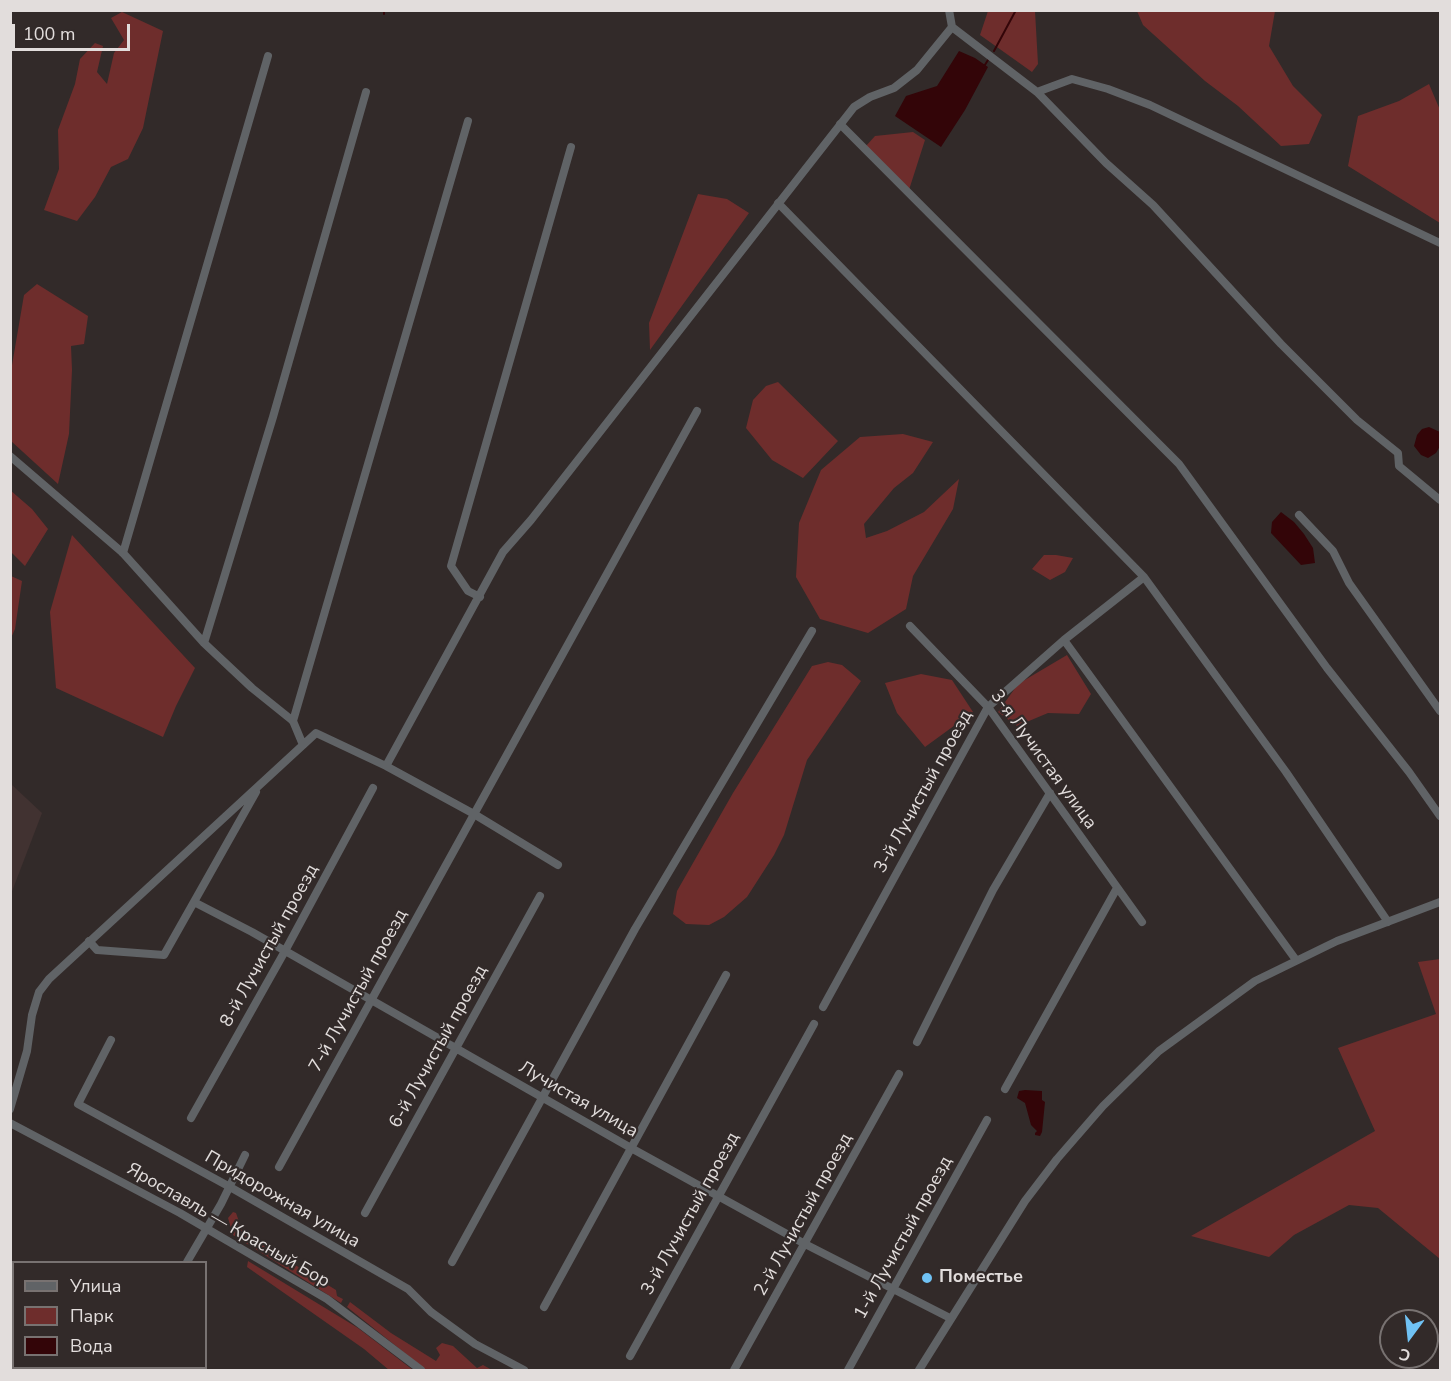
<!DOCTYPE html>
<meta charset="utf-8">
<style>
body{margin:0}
#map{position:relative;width:1451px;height:1381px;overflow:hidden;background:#322a29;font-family:"Nunito Sans",sans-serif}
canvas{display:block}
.frame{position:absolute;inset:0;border:12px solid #e2dddc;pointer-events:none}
.legend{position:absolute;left:12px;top:1261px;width:195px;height:108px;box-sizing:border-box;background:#322a29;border:2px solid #787271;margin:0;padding:8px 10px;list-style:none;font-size:18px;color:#e2dddc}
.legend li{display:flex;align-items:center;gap:12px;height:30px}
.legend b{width:30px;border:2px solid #787271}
.north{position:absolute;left:1379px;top:1309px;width:60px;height:60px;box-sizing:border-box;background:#322a29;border:2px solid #787271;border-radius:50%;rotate:195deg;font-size:16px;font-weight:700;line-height:24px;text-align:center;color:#e2dddc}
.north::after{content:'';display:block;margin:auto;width:21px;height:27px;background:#70c2f4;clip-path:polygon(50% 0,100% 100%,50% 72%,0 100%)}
.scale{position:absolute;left:12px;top:24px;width:118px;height:27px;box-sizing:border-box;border:3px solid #e2dddc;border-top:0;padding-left:8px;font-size:18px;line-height:21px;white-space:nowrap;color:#e2dddc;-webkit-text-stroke:4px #322a29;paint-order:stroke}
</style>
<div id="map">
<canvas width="1451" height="1381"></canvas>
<div class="frame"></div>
<ul class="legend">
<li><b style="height:8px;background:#606366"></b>Улица</li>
<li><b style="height:16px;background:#6e2d2c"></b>Парк</li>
<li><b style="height:16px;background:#330508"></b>Вода</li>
</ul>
<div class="north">С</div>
<div class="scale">100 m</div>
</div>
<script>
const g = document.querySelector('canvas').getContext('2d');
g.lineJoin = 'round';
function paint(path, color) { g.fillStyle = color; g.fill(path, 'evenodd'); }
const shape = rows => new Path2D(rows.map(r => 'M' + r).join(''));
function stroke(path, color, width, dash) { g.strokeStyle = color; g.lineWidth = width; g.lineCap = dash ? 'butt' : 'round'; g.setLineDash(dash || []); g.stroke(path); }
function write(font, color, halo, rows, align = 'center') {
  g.font = font + ' "Nunito Sans",sans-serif'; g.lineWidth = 4.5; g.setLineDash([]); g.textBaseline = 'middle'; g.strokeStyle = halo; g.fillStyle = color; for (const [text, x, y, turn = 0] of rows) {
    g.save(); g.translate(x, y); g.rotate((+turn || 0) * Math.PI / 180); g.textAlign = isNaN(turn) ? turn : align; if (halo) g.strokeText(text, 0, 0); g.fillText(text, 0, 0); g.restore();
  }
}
const built = shape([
 [11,784,42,813,11,894]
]);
const green = shape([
 [988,11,1035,11,1038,64,1032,72,980,35],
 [1137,11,1275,11,1269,46,1293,86,1322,115,1309,144,1281,146,1238,106,1205,81,1143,25],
 [122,12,163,31,143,128,128,159,111,167,95,197,77,221,44,210,59,169,58,130,75,84,80,59,95,43,103,46,97,72,107,84,114,53,124,40,111,18],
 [1429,84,1440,110,1440,223,1348,166,1358,116,1399,101],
 [913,132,925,140,908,193,866,146,875,136],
 [698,194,727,199,749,213,650,350,649,323],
 [37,284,88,316,84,344,71,346,72,370,69,434,58,484,11,441,11,371,24,295],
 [778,382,838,441,803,478,772,460,746,428,753,400,766,386],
 [903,434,933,442,913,473,894,488,864,524,866,538,887,531,924,512,959,479,953,509,913,576,906,609,868,633,820,619,796,577,799,523,821,470,860,437],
 [10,490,32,509,48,529,25,566,11,552],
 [72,535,195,668,176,706,163,737,56,688,50,612],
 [1044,555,1056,555,1073,558,1065,572,1050,580,1032,569],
 [11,576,22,581,15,629,11,638],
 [1067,655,1091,694,1079,714,1048,713,1017,726,998,712,1018,684],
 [828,662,842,665,861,681,807,760,784,835,774,855,747,897,724,917,709,925,686,924,673,914,677,891,733,793,812,666],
 [921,674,952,680,973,712,925,747,897,713,885,683],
 [1440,959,1440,1259,1378,1208,1349,1205,1294,1235,1269,1257,1191,1236,1375,1131,1338,1048,1436,1014,1418,962],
 [233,1212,236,1213,243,1233,336,1290,337,1296,343,1299,341,1303,233,1235,228,1218],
 [248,1261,358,1328,413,1370,389,1370,364,1349,247,1267],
 [350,1302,391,1333,436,1361,440,1355,436,1348,442,1343,453,1346,477,1368,483,1365,492,1370,426,1370,347,1307]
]);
const water = shape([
 [959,51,975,58,988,67,965,110,941,147,895,116,906,96,937,86],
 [1429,427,1440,432,1440,446,1436,453,1428,458,1421,455,1414,446,1417,435,1422,429],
 [1281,512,1294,522,1304,534,1313,548,1315,563,1301,565,1271,533,1272,522],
 [1025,1090,1042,1091,1042,1100,1045,1102,1042,1132,1040,1136,1035,1135,1035,1133,1037,1131,1031,1125,1025,1103,1017,1098,1019,1091]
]);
const stream = shape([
 [384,14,384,10],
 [994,51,1016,10],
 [983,68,988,60]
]);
const minor = shape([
 [949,10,952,27,1037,92,1072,79,1108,89,1150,105,1440,243],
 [1037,92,1106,163,1153,205,1281,344,1357,420,1398,453,1399,466,1440,500],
 [840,124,1179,464,1327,668,1409,772,1440,816],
 [778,203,1144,577,1286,772,1388,922],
 [10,456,123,553,204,643,252,688,293,721,303,745],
 [1299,515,1333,551,1349,583,1440,711],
 [123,553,268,56],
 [480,597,468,591,451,566,571,147],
 [910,626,988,707,1142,922],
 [1064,640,1296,960],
 [204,643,273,417,366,92],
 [293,721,468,121],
 [386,766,503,552,531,520,854,107,870,97,894,88,917,70,952,27],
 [194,902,252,932,631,1148,805,1244,950,1318],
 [89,941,97,950,164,955,256,792],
 [823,1007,988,707,1064,640,1144,577],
 [111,1040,78,1104,230,1187,408,1289,431,1312,475,1344,524,1370],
 [917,1042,993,890,1050,793],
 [1005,1089,1117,888],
 [10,1109,27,1051,32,1015,39,992,49,979,316,733,386,766,474,814,558,865],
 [191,1118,285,951,373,788],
 [10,1123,180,1213,327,1299,421,1370],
 [279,1167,697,411],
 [365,1213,540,896],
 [187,1262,221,1204,245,1155],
 [452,1262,635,929,812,631],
 [544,1307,726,975],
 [630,1356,814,1024],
 [115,1370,117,1368],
 [734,1370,899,1074],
 [848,1370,987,1120],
 [919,1370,1025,1201,1057,1159,1103,1106,1159,1051,1255,981,1337,941,1440,902]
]);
const markers = [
 [927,1278,6,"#70c2f4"]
];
const streetNames = [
 ["3-я Лучистая улица",1043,760,54],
 ["3-й Лучистый проезд",924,792,-61],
 ["8-й Лучистый проезд",270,946,-61],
 ["7-й Лучистый проезд",359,991,-61],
 ["6-й Лучистый проезд",439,1047,-61],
 ["Лучистая улица",578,1100,30],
 ["Придорожная улица",282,1200,30],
 ["3-й Лучистый проезд",691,1214,-61],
 ["2-й Лучистый проезд",804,1215,-61],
 ["Ярославль — Красный Бор",228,1226,30],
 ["1-й Лучистый проезд",904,1238,-61]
];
const poiNames = [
 ["Поместье",939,1278]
];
paint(built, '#413231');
paint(green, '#6e2d2c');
paint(water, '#330508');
stroke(stream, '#330508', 2);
stroke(minor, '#606366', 8);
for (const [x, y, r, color] of markers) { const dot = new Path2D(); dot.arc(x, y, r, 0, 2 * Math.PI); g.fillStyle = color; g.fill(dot); stroke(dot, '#322a29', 2); }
write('18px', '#e2dddc', '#322a29', streetNames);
write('bold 18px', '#e2dddc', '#322a29', poiNames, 'left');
</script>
